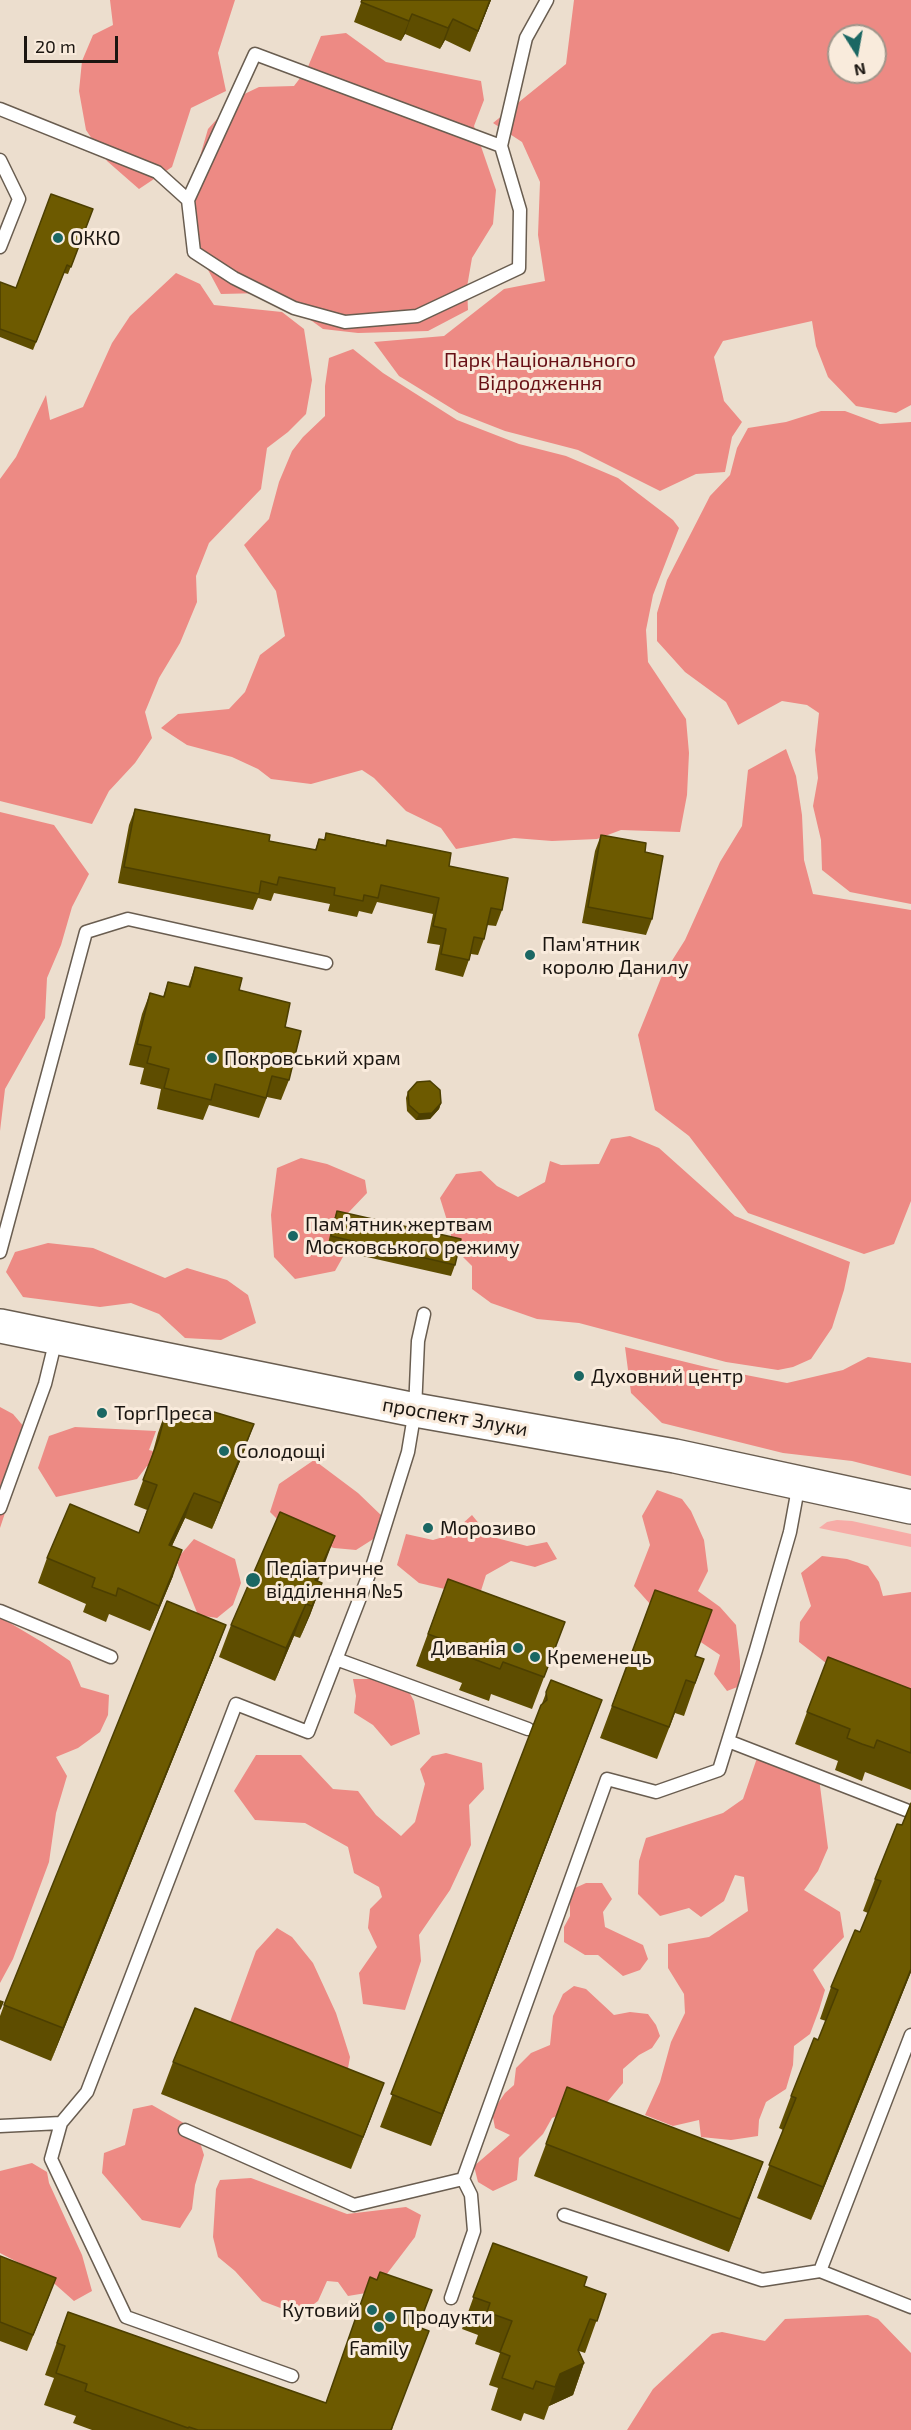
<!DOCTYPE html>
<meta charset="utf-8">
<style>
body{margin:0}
#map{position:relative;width:911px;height:2430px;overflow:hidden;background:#ecdece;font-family:"Exo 2",sans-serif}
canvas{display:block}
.north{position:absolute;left:827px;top:24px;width:60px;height:60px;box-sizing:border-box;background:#f9ebdc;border:2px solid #a0968b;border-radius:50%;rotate:169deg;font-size:16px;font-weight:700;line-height:24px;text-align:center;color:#1b1611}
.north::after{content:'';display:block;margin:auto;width:21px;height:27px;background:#1b6763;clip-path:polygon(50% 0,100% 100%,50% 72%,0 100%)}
.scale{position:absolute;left:24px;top:36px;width:94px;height:27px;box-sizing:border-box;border:3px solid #1b1611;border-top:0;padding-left:8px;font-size:18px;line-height:21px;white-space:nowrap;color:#1b1611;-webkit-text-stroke:4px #f9ebdc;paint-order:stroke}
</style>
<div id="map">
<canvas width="911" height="2430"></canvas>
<div class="north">N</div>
<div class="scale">20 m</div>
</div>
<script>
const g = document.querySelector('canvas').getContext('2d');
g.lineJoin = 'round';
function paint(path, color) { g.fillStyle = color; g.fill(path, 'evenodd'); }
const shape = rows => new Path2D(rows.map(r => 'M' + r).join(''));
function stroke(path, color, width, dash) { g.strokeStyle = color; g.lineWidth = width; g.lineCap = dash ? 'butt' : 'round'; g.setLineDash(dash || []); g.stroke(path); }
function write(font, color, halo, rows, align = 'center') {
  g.font = font + ' "Exo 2",sans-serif'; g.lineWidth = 6; g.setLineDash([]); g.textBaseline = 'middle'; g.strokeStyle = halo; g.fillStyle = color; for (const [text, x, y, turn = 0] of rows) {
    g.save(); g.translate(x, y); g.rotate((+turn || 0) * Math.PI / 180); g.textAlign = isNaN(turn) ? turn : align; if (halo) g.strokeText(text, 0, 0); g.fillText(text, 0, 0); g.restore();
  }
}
const green = shape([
 [837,1520,852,1521,911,1534,911,1547,819,1528,827,1522]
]);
const forest = shape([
 [110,0,235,0,218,53,226,91,191,108,172,167,139,189,107,161,86,130,79,91,82,61,93,35,113,25],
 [574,0,911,0,911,405,896,413,856,406,828,377,816,346,812,321,723,341,714,357,724,401,742,422,732,437,725,472,696,474,660,491,578,450,505,431,459,413,399,376,374,342,444,336,504,289,545,281,538,235,540,182,522,142,493,123,566,64],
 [839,36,875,36,875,72,839,72],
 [346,33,386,62,481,81,484,100,474,126,496,190,493,224,472,258,467,287,468,310,428,331,358,333,323,329,294,308,262,293,221,294,193,242,187,201,208,129,236,98,259,87,294,86,307,69,321,36],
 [176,273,200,284,214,305,282,312,304,329,312,380,306,414,288,432,267,448,261,489,209,543,196,576,197,602,180,643,159,678,145,712,152,738,135,763,109,791,92,824,0,801,0,479,16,457,46,395,50,420,83,407,112,343,130,316],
 [353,349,383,373,457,420,519,444,566,456,618,478,673,520,679,528,653,595,646,630,648,662,686,719,689,753,687,795,680,832,621,830,597,839,552,841,514,838,456,849,441,828,406,811,374,778,362,770,311,784,271,779,258,769,232,757,187,745,161,728,178,714,229,709,245,692,260,655,285,636,276,591,244,545,269,519,279,482,292,451,303,437,325,416,325,386,329,358],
 [821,411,845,411,880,424,911,422,911,904,850,892,822,870,821,840,813,806,818,778,815,750,819,713,807,705,782,701,738,725,726,702,685,672,657,641,657,613,667,580,710,496,730,475,737,448,748,428,786,422],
 [786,749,796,776,802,815,804,860,813,894,911,910,911,1201,894,1244,864,1254,748,1213,689,1136,655,1110,638,1035,661,978,685,940,720,862,742,826,748,770],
 [0,812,54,825,89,874,72,907,61,945,47,978,45,1018,5,1089,0,1131],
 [630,1136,659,1148,735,1216,850,1262,844,1290,832,1328,811,1359,793,1367,778,1370,726,1362,579,1323,537,1319,491,1303,472,1289,472,1266,453,1247,450,1230,440,1198,456,1174,481,1171,497,1186,518,1197,545,1182,550,1161,561,1165,599,1164,611,1139],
 [301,1158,327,1164,365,1180,367,1193,348,1213,337,1233,344,1255,335,1271,295,1279,274,1257,271,1215,277,1168],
 [48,1243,93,1248,165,1278,187,1268,227,1280,248,1295,256,1323,221,1340,185,1338,159,1314,131,1303,100,1307,23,1297,6,1272,15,1252],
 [625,1347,710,1368,787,1383,843,1370,868,1357,911,1363,911,1476,852,1461,783,1453,662,1423,631,1393],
 [0,1407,13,1414,31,1435,0,1528],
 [75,1427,156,1431,149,1450,214,1468,193,1480,147,1466,137,1479,56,1497,38,1468,49,1436],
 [314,1460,358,1493,383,1517,378,1536,356,1550,334,1548,294,1536,270,1512,279,1484],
 [657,1490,682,1499,691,1511,704,1540,708,1571,698,1591,720,1607,736,1625,740,1661,740,1686,727,1691,714,1674,720,1655,659,1614,634,1586,650,1545,642,1516],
 [472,1515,489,1536,527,1546,547,1542,557,1559,535,1567,511,1561,486,1575,479,1597,419,1583,397,1565,406,1534,433,1540,450,1535],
 [194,1539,235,1559,241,1583,233,1605,217,1618,198,1615,176,1560],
 [822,1556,847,1559,868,1566,879,1582,883,1596,911,1592,911,1702,840,1674,799,1642,800,1622,811,1606,801,1573],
 [0,1617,42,1642,70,1661,81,1687,109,1695,108,1715,100,1732,78,1748,56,1757,67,1776,56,1813,49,1862,13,1959,0,1983],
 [353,1679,402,1679,414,1701,420,1734,391,1746,373,1725,354,1713,356,1696],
 [446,1753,482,1763,484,1789,469,1805,471,1845,450,1890,419,1935,421,1961,405,2010,363,2004,359,1973,377,1947,368,1928,370,1909,382,1897,379,1887,354,1873,348,1847,305,1823,255,1820,234,1791,256,1755,301,1755,333,1789,358,1791,376,1815,401,1836,415,1822,425,1784,420,1769,432,1756],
 [757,1758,819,1778,828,1848,818,1871,804,1890,840,1912,844,1937,813,1970,825,1990,819,2010,810,2034,794,2046,793,2065,786,2089,766,2102,759,2120,758,2136,731,2140,701,2137,699,2120,673,2126,645,2115,660,2082,671,2042,685,2013,684,1994,668,1968,668,1944,709,1937,748,1911,744,1877,735,1875,724,1901,701,1917,689,1908,660,1916,638,1894,639,1861,646,1838,723,1813,743,1799],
 [586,1883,602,1883,612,1899,603,1912,605,1927,643,1945,648,1959,640,1970,623,1976,598,1955,585,1955,564,1942,564,1927,570,1916,570,1899,575,1888],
 [277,1928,292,1937,313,1963,336,2013,350,2057,347,2074,227,2030,256,1951],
 [574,1986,586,1989,614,2015,630,2012,648,2014,656,2025,660,2036,652,2048,639,2055,623,2069,623,2083,603,2107,569,2111,552,2118,543,2134,519,2158,517,2180,493,2191,478,2182,474,2166,510,2135,495,2128,492,2112,505,2093,514,2085,516,2068,531,2053,550,2045,553,2016,563,1994],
 [152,2105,196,2130,204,2155,195,2185,192,2209,180,2228,142,2220,102,2173,104,2153,125,2145,133,2109],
 [32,2163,47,2172,49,2183,82,2255,92,2291,74,2301,48,2278,0,2253,0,2171],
 [251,2178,347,2214,406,2207,421,2215,415,2237,380,2283,366,2293,348,2296,338,2282,327,2281,318,2301,299,2315,262,2301,235,2271,218,2257,213,2237,216,2189,220,2180],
 [868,2315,878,2319,911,2353,911,2430,627,2430,653,2389,712,2334,722,2332,765,2341,785,2319]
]);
const service = shape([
 [0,109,157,172,188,200,255,54,501,146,520,210,519,268,417,316,345,322,294,308,234,278,194,252,188,200],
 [501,146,526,38,547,0],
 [0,160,19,199,0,247],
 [0,1252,86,932,128,919,326,963],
 [0,1508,45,1384,56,1339],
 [0,1611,111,1657],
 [336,1659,528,1729],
 [728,1741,906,1810],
 [61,2123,51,2159,126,2317,292,2376],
 [0,2126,61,2123,87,2092,236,1704,308,1732,373,1564,408,1452,415,1410,418,1341,424,1314],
 [185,2130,354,2205,463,2179],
 [564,2215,762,2280,820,2271,911,2307],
 [820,2271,911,2035],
 [451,2298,474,2231,471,2195,463,2179,607,1779,656,1792,719,1770,756,1650,790,1532,799,1483]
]);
const secondary = shape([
 [0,1326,415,1410,675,1456,911,1507]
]);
const wall = shape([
 [362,0,491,0,470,52,445,40,440,49,405,34,401,41,354,22],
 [93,209,68,274,64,273,33,350,0,337,0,282,16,288],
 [135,809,269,841,315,850,319,839,324,840,326,833,386,845,387,840,449,866,502,910,496,926,487,925,484,939,478,955,471,954,463,977,435,970,440,945,427,943,433,914,377,902,372,914,359,911,357,917,328,911,330,904,274,893,271,901,258,898,253,910,118,883,129,825],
 [601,835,645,852,652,919,646,935,582,923,595,851],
 [195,967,239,990,285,1027,289,1080,281,1100,267,1097,259,1118,209,1105,203,1120,157,1109,161,1089,140,1084,144,1068,129,1065,142,1014,150,993,163,997,168,982,188,987],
 [408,1092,441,1103,439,1109,430,1119,416,1120,407,1111,406,1098],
 [337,1211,455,1265,451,1276,327,1248,333,1222],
 [167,1407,245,1449,212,1529,185,1518,172,1546,173,1576,150,1631,109,1614,106,1622,83,1612,86,1604,38,1583,47,1558,139,1533,147,1510,134,1505,151,1459,158,1433],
 [323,1568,318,1581,322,1583,310,1615,300,1638,294,1636,275,1681,219,1657,231,1625],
 [448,1579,565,1622,532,1709,491,1694,489,1701,459,1690,462,1683,416,1666],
 [655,1590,695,1656,704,1659,684,1716,675,1713,657,1759,600,1738],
 [214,1657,51,2061,0,2040,0,2016,4,2005],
 [551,1680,602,1700,431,2146,380,2127],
 [911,1689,911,1790,865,1772,862,1781,850,1776,835,1770,838,1761,795,1744,807,1712],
 [897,1824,911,1972,811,2220,757,2198,783,2130,779,2128,791,2096,818,2040,826,2021,820,2019,831,1987,860,1932,868,1913,863,1911,875,1879],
 [173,2062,372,2115,351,2169,161,2094],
 [546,2144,763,2162,729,2252,534,2176],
 [493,2243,584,2286,606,2294,585,2353,579,2351,584,2363,573,2395,549,2406,544,2420,524,2413,521,2421,491,2410,498,2388,489,2385,500,2353,475,2344,478,2335,462,2329],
 [0,2256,50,2294,27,2351,0,2341],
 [68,2312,325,2403,418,2327,392,2430,92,2430,73,2423,76,2416,44,2405,54,2378,45,2375]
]);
const shadedWall = shape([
 [490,0,491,0,470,52,478,31],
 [412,14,405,34,401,41,409,21],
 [453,19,445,40,440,49,448,28],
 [441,1103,439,1109,430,1119,416,1120,419,1114],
 [254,1424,245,1449,212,1529,221,1503],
 [194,1493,185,1518,160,1571,169,1545],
 [335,1536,323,1568,307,1604,315,1580],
 [182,1550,173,1576,150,1631,159,1606],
 [322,1583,310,1615,300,1638,312,1606],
 [306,1604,294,1636,275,1681,286,1648],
 [226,1625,214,1657,51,2061,63,2028],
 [602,1700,590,1732,431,2146,442,2114],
 [911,1969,911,1972,811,2220,823,2187],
 [384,2083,372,2115,351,2169,363,2137],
 [763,2162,751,2195,729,2252,740,2219],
 [584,2363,573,2395,549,2406,560,2374]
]);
const building = shape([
 [362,0,490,0,478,31,453,19,448,28,412,14,409,21,361,2,362,0],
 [51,194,93,209,71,267,67,265,36,342,0,329,0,282,16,288,51,194],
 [135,809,270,835,269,841,316,850,319,839,325,840,326,833,386,846,387,840,451,853,449,866,508,878,502,910,491,908,484,939,474,937,469,960,441,954,446,929,433,926,439,898,381,885,378,898,364,895,363,901,334,895,335,888,279,877,277,885,261,881,259,894,124,867,135,809],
 [601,835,646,843,645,852,663,856,652,919,588,907,601,835],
 [195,967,242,978,239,990,290,1003,285,1027,301,1031,289,1080,272,1076,266,1098,215,1084,211,1100,164,1088,169,1069,147,1063,151,1047,137,1044,150,993,164,997,168,982,190,987,195,967],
 [430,1081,440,1090,441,1103,432,1113,419,1114,409,1105,408,1092,417,1082,430,1081],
 [337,1211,461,1239,455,1265,331,1236,337,1211],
 [167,1407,212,1418,214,1412,254,1424,221,1503,194,1493,169,1545,182,1550,159,1606,118,1588,116,1596,92,1587,95,1578,47,1558,70,1504,139,1533,157,1485,143,1480,159,1438,167,1407],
 [280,1512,335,1536,315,1580,322,1583,312,1606,306,1604,286,1648,231,1625,280,1512],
 [448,1579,565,1622,544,1677,503,1662,500,1669,471,1658,474,1651,428,1634,448,1579],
 [655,1590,712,1610,695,1656,704,1659,695,1683,686,1680,669,1727,612,1706,655,1590],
 [167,1601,226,1625,63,2028,4,2005,167,1601],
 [828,1657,911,1689,911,1753,877,1740,874,1748,862,1744,847,1738,850,1729,807,1712,828,1657],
 [551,1680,602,1700,442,2114,391,2094,541,1705,547,1700,546,1692,551,1680],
 [911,1803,911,1969,823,2187,769,2165,796,2098,791,2096,814,2038,818,2040,838,1990,831,1987,855,1930,860,1932,881,1881,875,1879,897,1824,902,1825,911,1803],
 [0,2001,3,2002,0,2009,0,2001],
 [195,2008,384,2083,363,2137,173,2062,195,2008],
 [567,2087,763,2162,740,2219,546,2144,567,2087],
 [493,2243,587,2277,584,2286,606,2294,597,2321,590,2319,578,2350,584,2363,560,2374,555,2387,536,2381,533,2389,502,2378,510,2356,500,2352,512,2321,487,2312,490,2303,473,2297,493,2243],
 [0,2256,56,2278,33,2335,0,2322,0,2256],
 [380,2272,432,2290,418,2327,429,2331,391,2430,198,2430,189,2427,188,2428,85,2391,87,2384,56,2373,65,2346,57,2343,68,2312,326,2403,370,2277,377,2280,380,2272]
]);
const markers = [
 [58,238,6,"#1b6763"],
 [530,955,6,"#1b6763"],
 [212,1058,6,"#1b6763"],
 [293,1236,6,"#1b6763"],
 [579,1376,6,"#1b6763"],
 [102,1413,6,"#1b6763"],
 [224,1451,6,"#1b6763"],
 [428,1528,6,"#1b6763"],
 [253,1580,8,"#1b6763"],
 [518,1648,6,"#1b6763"],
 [535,1657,6,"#1b6763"],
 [372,2310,6,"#1b6763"],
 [390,2317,6,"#1b6763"],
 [379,2327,6,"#1b6763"]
];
const poiNames = [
 ["ОККО",70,238],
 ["Пам'ятник",542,944],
 ["королю Данилу",542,967],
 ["Покровський храм",224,1058],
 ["Пам'ятник жертвам",305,1224],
 ["Московського режиму",305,1247],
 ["Духовний центр",591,1376],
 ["ТоргПреса",114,1413],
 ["Солодощі",236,1451],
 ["Морозиво",440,1528],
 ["Педіатричне",266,1568],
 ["відділення №5",266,1591],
 ["Диванія",506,1648,"right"],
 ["Кременець",547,1657],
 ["Кутовий",360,2310,"right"],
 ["Продукти",402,2317],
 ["Family",379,2348,"center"]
];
const parkNames = [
 ["Парк Національного",540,360],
 ["Відродження",540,383]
];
const streetNames = [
 ["проспект Злуки",455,1417,10]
];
paint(green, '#f7aca7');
paint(forest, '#ed8a84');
stroke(service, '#695d50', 15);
stroke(secondary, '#695d50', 36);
stroke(service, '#fff', 12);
stroke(secondary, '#fff', 33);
paint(wall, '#5e4d00');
paint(shadedWall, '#4c3f00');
paint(building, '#6d5a00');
stroke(building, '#4c3f00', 1.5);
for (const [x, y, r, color] of markers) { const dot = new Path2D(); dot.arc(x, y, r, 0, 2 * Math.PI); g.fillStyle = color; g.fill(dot); stroke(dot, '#f9ebdc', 2); }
write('20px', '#1b1611', '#f9ebdc', poiNames, 'left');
write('20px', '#681016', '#f9ebdc', parkNames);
write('20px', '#1b1611', '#f9ebdc', streetNames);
</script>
